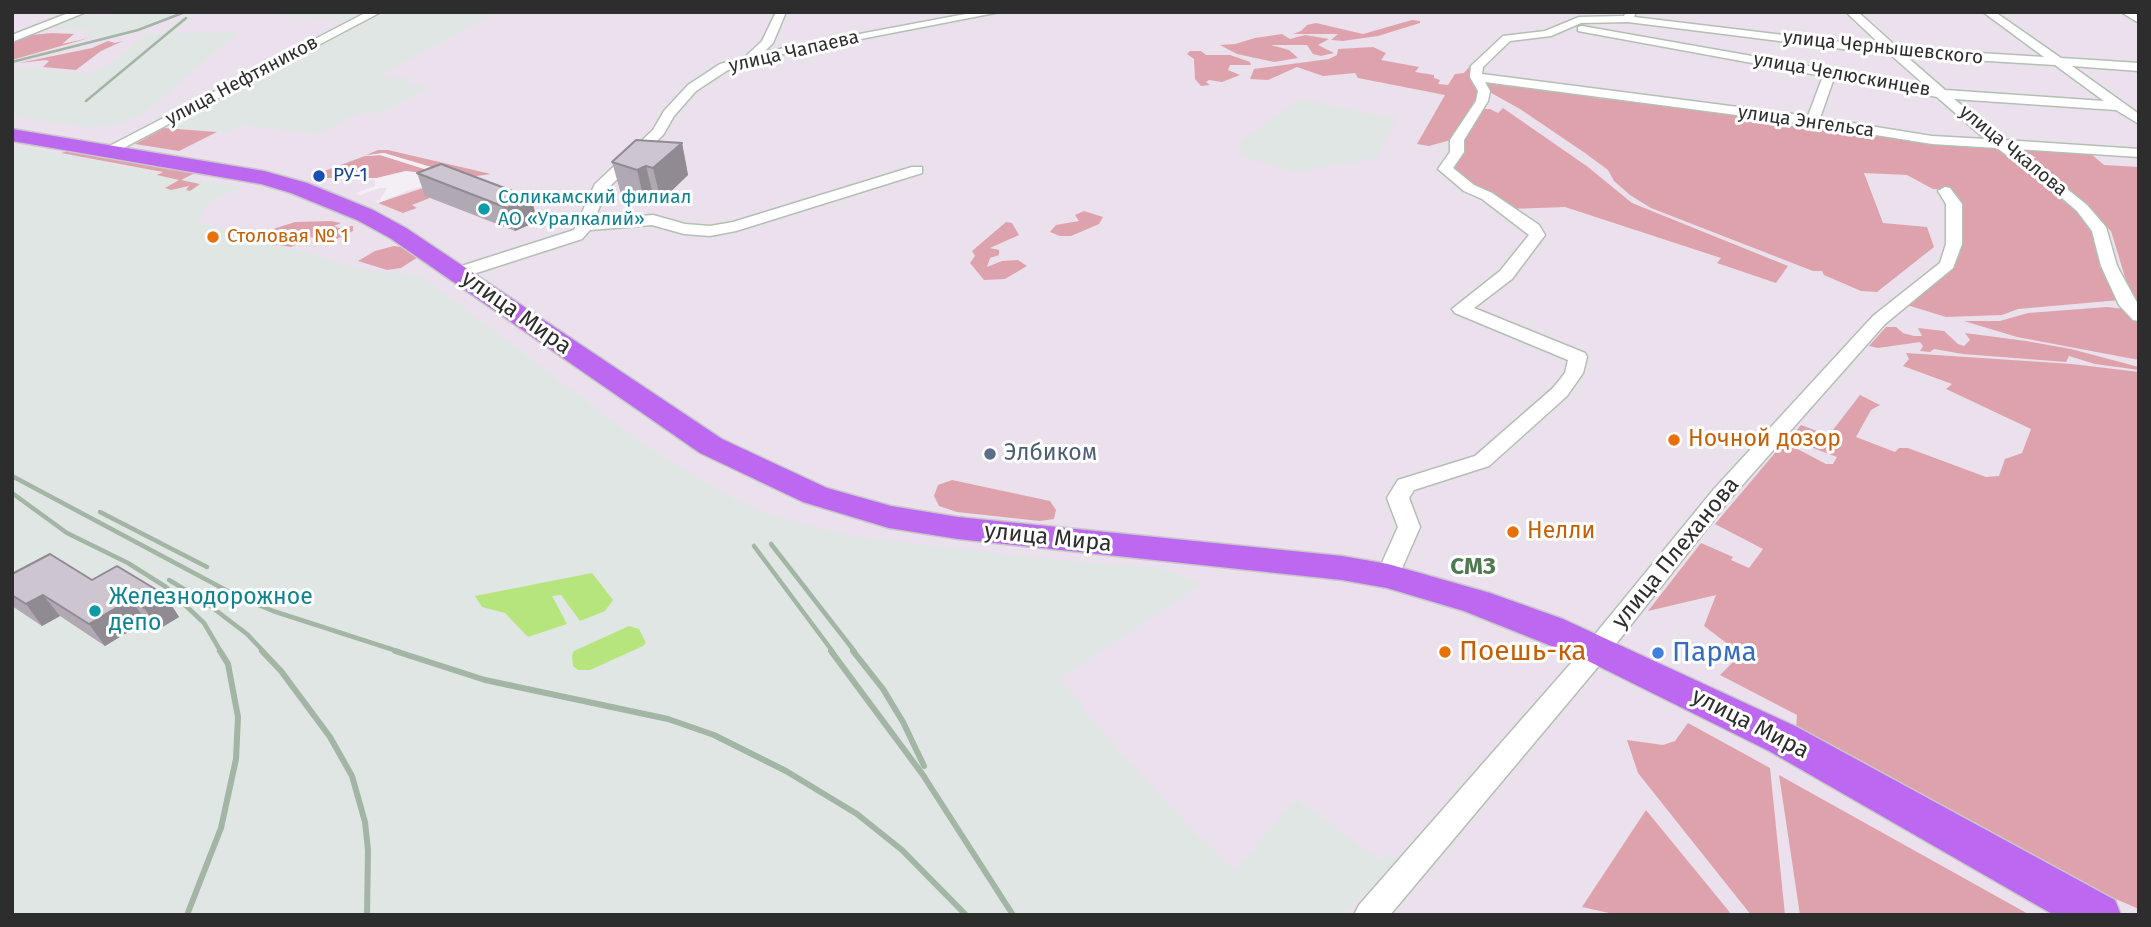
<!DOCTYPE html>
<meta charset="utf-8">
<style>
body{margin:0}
#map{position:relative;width:2151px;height:927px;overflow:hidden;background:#eae1ed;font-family:"Fira Sans",sans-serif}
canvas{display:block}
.frame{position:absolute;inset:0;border:14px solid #2d2d2d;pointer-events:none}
</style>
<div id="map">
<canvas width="2151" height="927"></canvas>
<div class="frame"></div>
</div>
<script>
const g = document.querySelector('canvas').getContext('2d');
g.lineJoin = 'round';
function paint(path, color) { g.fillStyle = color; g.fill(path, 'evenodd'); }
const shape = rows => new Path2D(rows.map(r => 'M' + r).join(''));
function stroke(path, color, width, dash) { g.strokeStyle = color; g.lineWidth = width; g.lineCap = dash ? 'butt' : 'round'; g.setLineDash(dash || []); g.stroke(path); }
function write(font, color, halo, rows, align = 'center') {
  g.font = font + ' "Fira Sans",sans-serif'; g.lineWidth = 6; g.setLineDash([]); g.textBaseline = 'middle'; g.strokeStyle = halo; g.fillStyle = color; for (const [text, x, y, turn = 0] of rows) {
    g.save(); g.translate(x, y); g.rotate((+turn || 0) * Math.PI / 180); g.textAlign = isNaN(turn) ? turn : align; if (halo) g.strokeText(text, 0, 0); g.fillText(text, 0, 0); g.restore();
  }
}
const industrial = shape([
 [116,12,182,12,141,28,102,38,82,37,93,31,48,28,84,14,105,16],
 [191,12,199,12,173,33,238,32,143,114,113,126,101,125,94,128,12,117,12,66,89,74,116,60,147,34,161,34],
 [389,12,495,12,379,76,413,79,407,84,429,87,378,114,369,112,352,116,317,134,241,125,227,132,164,128,320,43],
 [246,13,247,12,364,13,344,23,332,19],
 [1300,99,1396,119,1376,158,1293,172,1240,155,1239,142],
 [12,145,241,188,208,202,198,222,365,270,421,276,647,447,736,500,764,513,851,536,1056,560,1159,568,1202,584,1058,680,1083,705,1084,712,1190,828,1235,871,1296,799,1380,860,1390,854,1402,863,1392,876,1385,872,1342,915,12,915]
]);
const green = shape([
 [1412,20,1420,21,1420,23,1378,36,1343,41,1331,40,1338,34,1293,34,1301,31,1307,25,1316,23,1363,34],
 [52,33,74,34,62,44,89,38,12,60,12,42,32,35],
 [1282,34,1290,39,1305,35,1329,39,1318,45,1334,53,1321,56,1313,54,1307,45,1271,45,1289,50,1298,58,1274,62,1237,54,1220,45,1235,44,1255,38],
 [108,41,115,43,123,41,101,51,76,70,43,67,49,61,46,60,19,63,92,48],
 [1373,47,1386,53,1381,60,1419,67,1415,72,1434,75,1434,78,1440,80,1438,84,1448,85,1455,74,1464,73,1470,66,1473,67,1470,78,1480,91,1476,93,1481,94,1454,139,1429,146,1417,144,1445,95,1358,78,1355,73,1323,76,1297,67,1268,80,1250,79,1254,69,1329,59,1337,55,1338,49],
 [1190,51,1201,51,1206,55,1230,55,1250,62,1251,65,1230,65,1228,70,1240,75,1222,82,1209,80,1206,82,1210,85,1201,86,1195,79,1194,59,1187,54],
 [1484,80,1603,99,1635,100,1994,148,2010,155,2079,214,2097,236,2120,300,2018,309,2002,315,1946,317,1907,305,1942,276,1961,235,1957,195,1947,190,1933,189,1907,175,1864,173,1883,223,1927,227,1934,247,1877,292,1861,291,1824,275,1822,271,1813,271,1651,208,1630,195,1614,181,1608,170,1585,153,1520,109,1486,90],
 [1503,108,1588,167,1632,203,1788,266,1776,283,1717,263,1721,258,1565,207,1510,209,1454,173,1451,168,1461,139,1483,109,1490,109,1498,113],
 [164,128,217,132,179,151,135,144],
 [2016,148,2076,151,2091,154,2104,165,2139,167,2139,305,2128,287,2111,231,2052,175,2027,159,2036,158,2031,154,2020,154],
 [76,149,197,172,181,180,200,184,190,191,186,190,189,186,171,190,165,188,179,180,157,175,163,172,61,153],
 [378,150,388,150,491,174,463,178,384,153,366,155],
 [380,155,445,175,419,176,406,171,377,178,319,178,324,176,319,173,365,156],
 [426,187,427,196,430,198,412,205,417,208,403,213,378,203],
 [1084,211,1103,217,1099,224,1071,236,1060,236,1050,232,1056,225,1079,221,1075,215],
 [331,221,341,223,334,226,339,228,353,226,353,231,331,242,311,237,291,247,242,239,295,222],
 [1006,222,1012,223,1019,235,990,248,999,250,999,255,990,258,987,267,1002,261,1018,260,1027,266,1005,279,984,280,970,263,975,256,972,251],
 [394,246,408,248,418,257,401,268,387,270,358,261,375,251],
 [2107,307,2125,309,2139,324,2139,360,2017,337,1964,321,2000,321,2028,313],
 [1886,327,1896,327,1903,333,1914,336,1922,336,1918,328,1944,331,1958,344,1964,346,1970,340,1965,333,2026,341,2071,349,2139,367,2139,370,2095,364,2069,356,2066,362,1963,354,1934,349,1930,352,1920,351,1923,346,1920,342,1878,348,1869,346],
 [1906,353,2072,364,2139,372,2139,909,2111,897,1796,729,1797,715,1720,675,1741,654,1704,626,1716,595,1648,611,1701,543,1733,557,1731,560,1749,568,1763,549,1715,524,1780,447,1788,444,1826,464,1833,464,1837,457,1789,439,1801,425,1822,433,1819,437,1834,443,1837,439,1829,435,1860,395,1880,405,1871,410,1856,437,1895,452,1899,448,1908,448,1986,477,1999,476,2005,459,2022,453,2031,429,1946,389,1952,384,1903,366,1909,359],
 [952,480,1050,501,1056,510,1054,519,1040,521,957,512,939,506,934,496,938,485],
 [1688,723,1770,768,1785,915,1751,915,1638,773,1627,740,1663,745,1675,741],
 [1779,775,2030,915,1800,915],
 [1646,810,1732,915,1618,915,1582,907]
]);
const plaza = shape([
 [384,153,462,176,410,190,378,203,375,201,380,200,387,188,380,188,360,195,356,193,375,186,375,180,321,179,377,178,406,171,443,175,380,155,365,156]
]);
const water = shape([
 [592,573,613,600,605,611,580,621,561,595,552,596,567,624,528,637,505,613,482,607,475,596],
 [629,626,639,629,646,643,643,646,590,670,578,670,573,666,572,655,574,651]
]);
const minor = shape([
 [71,12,86,12,12,42,12,35,71,12],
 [367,12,381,12,114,153,109,154,102,150,367,12],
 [776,12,786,12,773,43,764,52,976,12,1000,12,778,55,728,70,696,91,674,116,663,135,607,189,594,220,653,215,685,224,710,226,733,222,912,167,922,167,922,173,736,231,710,236,684,234,652,225,590,230,582,239,464,277,452,277,450,273,452,269,574,230,595,184,653,130,664,111,688,85,720,64,745,57,762,41,776,12],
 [1626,12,1636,12,1634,17,1883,47,1846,12,1858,12,1898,48,2044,57,1983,12,1995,12,2061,58,2139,63,2139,71,2072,66,2139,114,2139,124,2116,110,1954,99,2004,140,2139,149,2139,157,2017,149,2087,205,2106,227,2117,266,2139,306,2139,321,2133,320,2119,305,2101,266,2092,231,2077,211,2041,180,1997,148,1932,144,1813,125,1485,82,1490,91,1488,101,1464,140,1464,152,1453,168,1474,185,1492,193,1539,225,1545,235,1512,279,1474,308,1585,353,1587,357,1583,373,1567,396,1489,466,1414,490,1409,498,1420,527,1396,582,1388,584,1380,582,1376,576,1398,527,1387,498,1398,480,1475,456,1553,388,1565,373,1568,360,1455,313,1452,309,1500,271,1529,235,1482,199,1464,191,1438,169,1450,152,1450,140,1476,101,1478,91,1470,77,1471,66,1503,36,1545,31,1579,17,1624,16,1626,12],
 [1628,22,1891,55,1927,87,1582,26,1578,27,1578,31,1823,76,1808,116,1482,74,1483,67,1510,41,1551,36,1581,23,1628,22],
 [1906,56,2055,65,2104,101,1945,90,1906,56],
 [1834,78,1937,97,1985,139,1932,136,1820,118,1834,78],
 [2121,12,2134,12,2139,15,2139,23,2121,12],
 [1945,187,1950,188,1962,204,1962,244,1953,268,1885,324,1730,499,1597,668,1390,915,1354,915,1359,905,1579,654,1714,489,1873,316,1940,263,1946,244,1946,204,1938,191,1945,187]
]);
const highway = shape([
 [12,129,264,171,307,183,373,210,406,228,722,439,827,488,891,506,958,517,1342,556,1388,564,1490,593,1563,619,1797,727,2115,900,2121,915,2054,915,1769,751,1584,659,1464,611,1387,588,1342,580,958,539,889,528,803,502,700,453,390,238,357,220,291,193,261,184,12,141,12,129]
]);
const railFar2 = shape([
 [12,62,138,30,185,12],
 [86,101,186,18]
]);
const railFar1 = shape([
 [12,476,237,596,273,611,400,652],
 [12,493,67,533,128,563,166,587,204,623,221,652],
 [100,512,207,567],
 [771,544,855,652],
 [754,546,833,652],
 [169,580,201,599,247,634,264,652]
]);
const rail = shape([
 [262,651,281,671,330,737,352,776,365,822,368,850,367,915],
 [395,651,485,680,668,719,714,735,786,771,857,814,902,850,966,915],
 [831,651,923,775,1013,915],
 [853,651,883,689,903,722,924,766],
 [187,915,221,828,236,759,238,717,228,664,220,651]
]);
const wall = shape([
 [682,143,688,175,661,201,654,199,645,203,621,194,612,162],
 [441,164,538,221,515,231,425,196,417,173],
 [12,574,165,595,179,617,159,629,146,621,105,646,60,616,42,626,12,606]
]);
const shadedWall = shape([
 [682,143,688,175,661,201,653,168],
 [646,166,654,199,645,203,637,170],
 [531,198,538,221,515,231,507,208],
 [43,595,60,616,42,626,26,604],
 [165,595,179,617,159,629,144,608],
 [131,599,146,621,105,646,89,624]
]);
const building = shape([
 [636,140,682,143,653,168,646,166,637,170,612,162,636,140],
 [441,164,531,198,507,208,417,173,441,164],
 [50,554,92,580,117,566,165,595,144,608,131,599,89,624,43,595,26,604,12,595,12,574,50,554]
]);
const markers = [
 [319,176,7,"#1a4fb4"],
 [484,209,7,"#0f9aa8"],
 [213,237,7,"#e8710a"],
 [1674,440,7,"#e8710a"],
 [990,454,7,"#5c6f8a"],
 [1513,532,7,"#e8710a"],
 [95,611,7,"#0f9aa8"],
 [1445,652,7,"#e8710a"],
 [1658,653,7,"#3f7fe0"]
];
const farStreetnames = [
 ["улица Чернышевского",1883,48,6],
 ["улица Чапаева",794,52,-13],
 ["улица Челюскинцев",1842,75,10],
 ["улица Нефтяников",242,81,-28],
 ["улица Энгельса",1806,122,8],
 ["улица Чкалова",2013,151,39]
];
const farTransitnames = [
 ["РУ-1",333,176]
];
const farCulturenames = [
 ["Соликамский филиал",498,198],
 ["АО «Уралкалий»",498,220]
];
const farFoodnames = [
 ["Столовая № 1",227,237]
];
const streetNames = [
 ["улица Мира",516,313,35],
 ["улица Мира",1048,538,6],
 ["улица Плеханова",1676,553,-51],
 ["улица Мира",1750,724,27]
];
const foodNames = [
 ["Ночной дозор",1688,440],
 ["Нелли",1527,532]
];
const serviceNames = [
 ["Элбиком",1004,454]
];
const cultureNames = [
 ["Железнодорожное",109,598],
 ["депо",109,624]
];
const neighbourhoodNames = [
 ["СМЗ",1473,567]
];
const nearFoodnames = [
 ["Поешь-ка",1459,652]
];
const nearShopnames = [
 ["Парма",1672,653]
];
paint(industrial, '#e0e6e3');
paint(green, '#dea2ac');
paint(plaza, '#f4eef5');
paint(water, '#b6e57d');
stroke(minor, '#b4bfb4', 3);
stroke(highway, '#c8c8c8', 3);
paint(minor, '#fff');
paint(highway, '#bc68f1');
stroke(railFar2, '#a3b5a4', 2.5);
stroke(railFar1, '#a3b5a4', 4.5);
stroke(rail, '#a3b5a4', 6);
paint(wall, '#b0a9b3');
paint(shadedWall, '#908a92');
paint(building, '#cdc5d0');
stroke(building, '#908a92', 2);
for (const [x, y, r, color] of markers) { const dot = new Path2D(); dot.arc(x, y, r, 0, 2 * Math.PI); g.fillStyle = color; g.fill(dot); stroke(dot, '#fff', 2.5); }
write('19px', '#2d2d2d', '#fff', farStreetnames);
write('19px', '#164399', '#fff', farTransitnames, 'left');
write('19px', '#0d838f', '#fff', farCulturenames, 'left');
write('19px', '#c56008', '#fff', farFoodnames, 'left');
write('23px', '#2d2d2d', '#fff', streetNames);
write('23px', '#c56008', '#fff', foodNames, 'left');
write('23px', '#4e5e75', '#fff', serviceNames, 'left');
write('23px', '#0d838f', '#fff', cultureNames, 'left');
write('bold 24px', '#507a51', '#fff', neighbourhoodNames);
write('28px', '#c56008', '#fff', nearFoodnames, 'left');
write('28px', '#366cbe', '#fff', nearShopnames, 'left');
</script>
